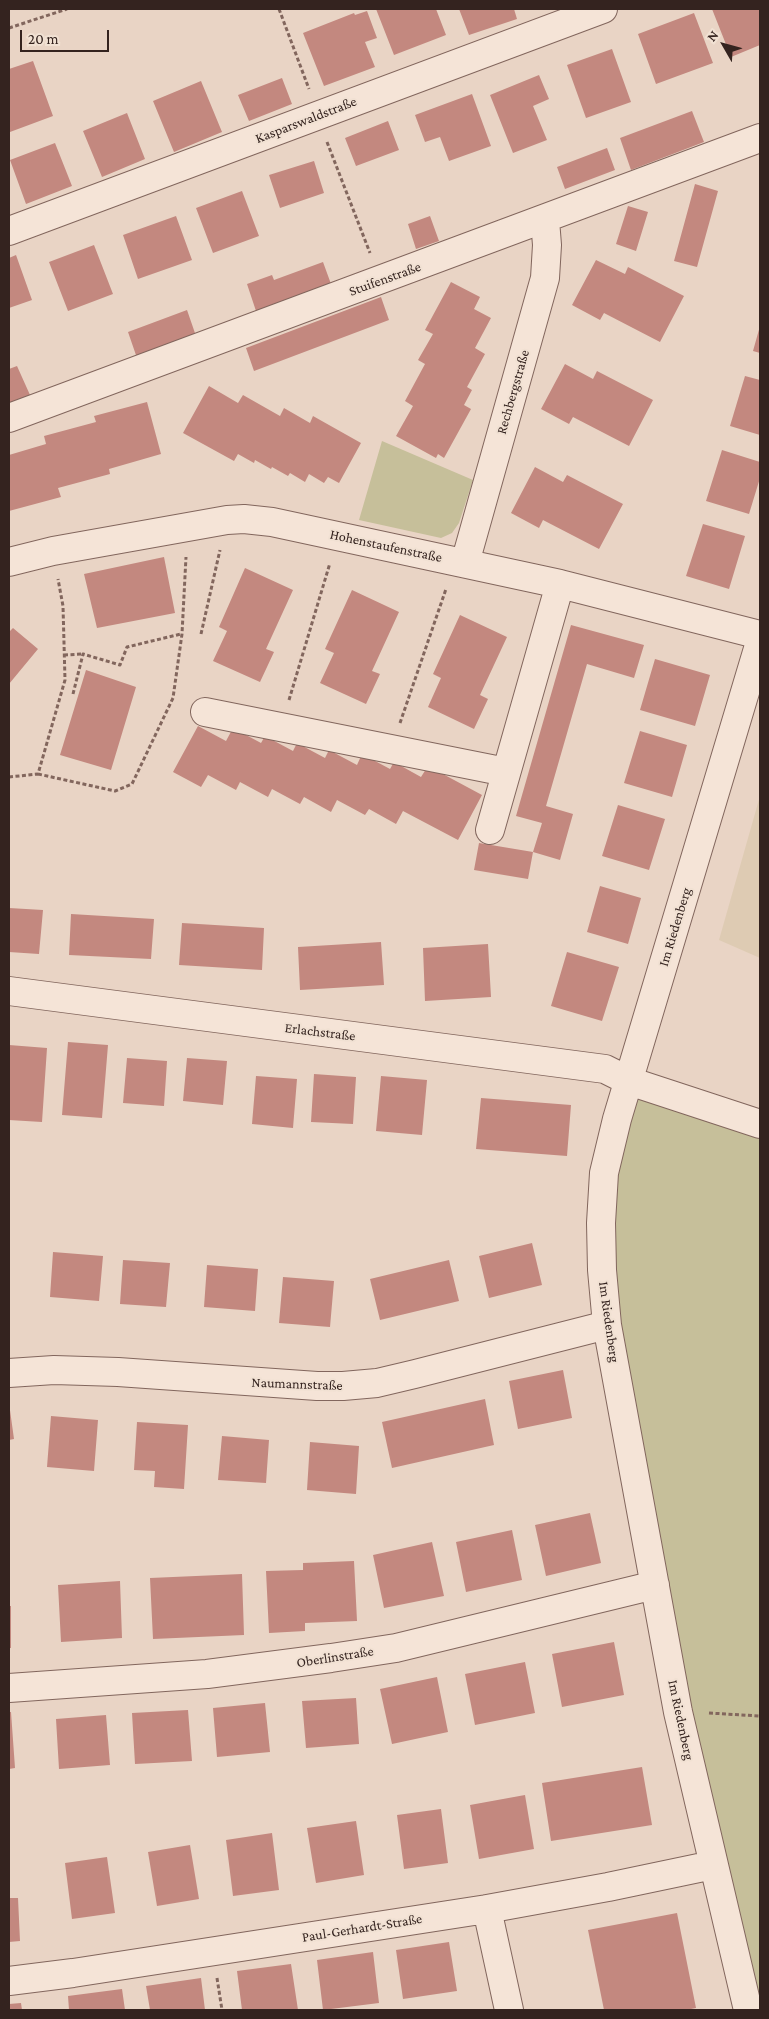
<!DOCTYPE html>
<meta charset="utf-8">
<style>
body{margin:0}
#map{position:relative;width:769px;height:2019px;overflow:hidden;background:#e9d4c5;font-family:"Crimson Pro",serif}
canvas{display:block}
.frame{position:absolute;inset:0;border:10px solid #34231f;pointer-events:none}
.north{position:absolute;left:699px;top:20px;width:50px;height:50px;-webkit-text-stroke:4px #f1e1d3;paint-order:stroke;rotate:308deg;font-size:14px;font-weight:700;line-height:20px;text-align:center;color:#34231f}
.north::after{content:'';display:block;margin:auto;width:18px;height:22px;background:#34231f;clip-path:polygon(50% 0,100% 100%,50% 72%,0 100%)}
.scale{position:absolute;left:20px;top:30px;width:89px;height:22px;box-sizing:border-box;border:2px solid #34231f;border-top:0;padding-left:6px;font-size:15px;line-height:18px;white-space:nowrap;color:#34231f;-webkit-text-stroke:4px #f1e1d3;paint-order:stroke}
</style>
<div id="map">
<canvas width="769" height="2019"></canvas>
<div class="frame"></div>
<div class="north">N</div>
<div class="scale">20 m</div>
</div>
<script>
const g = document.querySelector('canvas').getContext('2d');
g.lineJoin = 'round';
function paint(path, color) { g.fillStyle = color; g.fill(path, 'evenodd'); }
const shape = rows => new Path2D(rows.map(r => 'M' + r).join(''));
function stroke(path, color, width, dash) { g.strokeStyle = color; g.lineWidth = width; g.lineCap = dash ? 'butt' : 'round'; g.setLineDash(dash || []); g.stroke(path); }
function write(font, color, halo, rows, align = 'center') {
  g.font = font + ' "Crimson Pro",serif'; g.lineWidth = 4; g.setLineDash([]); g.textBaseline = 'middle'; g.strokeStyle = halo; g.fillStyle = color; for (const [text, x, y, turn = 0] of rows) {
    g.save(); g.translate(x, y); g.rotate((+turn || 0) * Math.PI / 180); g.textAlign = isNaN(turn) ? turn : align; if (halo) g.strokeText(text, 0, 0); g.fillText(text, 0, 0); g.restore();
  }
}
const farmland = shape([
 [760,796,760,958,719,940]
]);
const green = shape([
 [382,441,473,480,459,523,452,533,441,538,359,520],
 [629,1081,760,1124,760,2010,748,2010,602,1270]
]);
const building = shape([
 [376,9,436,9,446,35,394,55],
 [459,9,514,9,517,19,469,35],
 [712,9,760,9,760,45,731,57],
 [367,11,377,38,365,42,375,67,324,86,303,33,354,13,355,15],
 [694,13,713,63,656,84,638,34],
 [612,49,631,102,586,118,567,65],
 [33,61,53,116,10,132,9,69],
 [539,75,549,99,533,106,547,140,513,153,490,95],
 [282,78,292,104,249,121,238,95],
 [201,81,222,132,174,152,153,101],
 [472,94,491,146,449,161,440,137,425,142,415,115],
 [692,111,704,142,631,170,620,138],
 [127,113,145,159,102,177,83,131],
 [388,121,399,150,356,166,345,138],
 [55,143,72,186,26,204,10,160],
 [607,148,615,170,565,189,557,167],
 [314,161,324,193,280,208,269,175],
 [695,184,718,191,697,267,674,261],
 [242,191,259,236,213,253,196,208],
 [628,206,648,212,636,251,616,244],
 [176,216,192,260,138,279,123,235],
 [430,216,439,241,416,249,408,224],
 [94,245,113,294,68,311,49,262],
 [16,255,32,300,9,308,9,258],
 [596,260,625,274,628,267,684,296,660,342,604,313,600,320,572,305],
 [323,262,331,284,256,311,247,284,272,275,274,280],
 [451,282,480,297,474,309,491,318,475,348,485,354,467,387,472,390,464,405,471,409,444,458,438,454,436,458,396,436,413,406,405,401,425,364,418,360,433,334,425,330],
 [381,297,389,320,254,371,246,348],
 [187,310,196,336,137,358,128,332],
 [760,326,760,353,753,351],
 [565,364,593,379,597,371,653,400,629,446,573,417,569,424,541,409],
 [17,366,30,395,9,403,9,369],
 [745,376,760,380,760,435,730,426],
 [209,386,238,403,243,395,280,416,284,408,310,423,313,416,361,443,339,483,328,477,324,483,309,474,305,482,290,473,288,476,272,467,271,469,255,460,254,463,238,454,234,461,183,433],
 [147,402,161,454,109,469,110,474,58,488,61,497,9,511,9,455,46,444,44,436,96,422,94,416],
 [722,450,760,462,760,478,749,514,706,501],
 [535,467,563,482,567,475,623,504,599,549,543,520,539,528,511,513],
 [703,524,745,536,729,589,686,576],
 [164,557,175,613,97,628,84,574],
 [245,568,293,590,266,649,274,652,260,682,213,661,227,631,219,627],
 [352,590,399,612,372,671,380,674,366,704,320,683,334,653,325,649],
 [460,615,507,637,480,695,488,699,474,729,428,707,441,678,433,674],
 [571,625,644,645,634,678,587,664,546,806,573,814,560,860,533,852,542,823,516,816],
 [13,628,38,649,9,684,9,632],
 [655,659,710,675,695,726,640,710],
 [86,670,136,687,111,770,60,755],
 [198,726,226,741,233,728,261,743,265,736,293,751,297,743,325,758,329,750,357,765,362,754,390,769,394,762,421,777,428,766,482,795,458,840,403,811,396,824,369,809,365,815,337,800,331,812,304,797,300,804,272,789,268,797,240,782,236,790,208,775,201,787,173,772],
 [640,731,687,745,672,797,624,783],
 [618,805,665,819,649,870,602,856],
 [479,843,533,852,528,879,474,870],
 [600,886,641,898,628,944,587,932],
 [9,908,43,910,39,954,9,952],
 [71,914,154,919,151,959,69,955],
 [182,923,264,928,262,970,179,965],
 [381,942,384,985,300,990,298,947],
 [488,944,491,997,425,1001,423,948],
 [567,952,619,967,602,1021,551,1006],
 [68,1042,108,1045,102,1118,62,1115],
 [9,1045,47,1048,42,1122,9,1120],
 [127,1058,167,1061,164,1106,123,1103],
 [187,1058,227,1061,223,1105,183,1101],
 [314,1074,356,1077,353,1124,311,1122],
 [256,1076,297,1079,293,1128,252,1124],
 [381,1076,427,1080,422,1135,376,1131],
 [481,1098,571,1105,567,1156,476,1149],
 [532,1243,542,1285,489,1298,479,1256],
 [53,1252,103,1256,99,1301,50,1297],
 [123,1260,170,1263,166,1307,120,1304],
 [449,1260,459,1301,380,1320,370,1279],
 [207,1265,258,1269,255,1311,204,1307],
 [283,1277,334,1281,330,1327,279,1323],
 [563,1370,572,1418,518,1429,509,1381],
 [485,1399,494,1445,392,1468,382,1422],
 [9,1403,14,1439,9,1440],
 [51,1416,98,1420,94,1471,47,1467],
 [137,1422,188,1425,184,1489,154,1487,155,1471,134,1470],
 [222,1436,269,1440,266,1483,218,1480],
 [310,1442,359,1446,356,1494,307,1490],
 [590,1513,601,1563,546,1576,535,1525],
 [512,1530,522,1580,466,1592,456,1542],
 [432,1542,444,1596,384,1608,373,1555],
 [354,1561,357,1621,305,1623,305,1631,269,1633,266,1571,303,1570,303,1563],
 [242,1574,244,1635,153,1639,150,1578],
 [120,1581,122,1638,61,1642,58,1585],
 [9,1606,11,1606,11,1648,9,1648],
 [614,1642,624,1695,562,1707,552,1654],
 [525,1662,535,1713,475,1725,465,1674],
 [437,1677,448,1732,392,1744,380,1689],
 [356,1698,359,1744,306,1748,302,1701],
 [265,1703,270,1752,217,1757,213,1708],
 [188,1710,192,1761,135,1764,132,1713],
 [9,1712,11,1712,15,1768,9,1769],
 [106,1715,110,1765,59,1769,56,1719],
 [642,1767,652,1825,551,1841,542,1783],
 [525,1795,534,1849,479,1859,470,1805],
 [441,1809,448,1863,404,1869,397,1815],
 [356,1821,364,1875,316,1883,307,1828],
 [272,1833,279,1890,233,1896,226,1840],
 [190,1845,199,1899,157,1906,148,1852],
 [107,1857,115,1913,72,1919,65,1863],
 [9,1898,18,1898,20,1941,9,1942],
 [677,1913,696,2008,686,2010,604,2010,588,1930],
 [449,1942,457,1991,403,1999,396,1950],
 [373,1952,379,2003,323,2010,317,1960],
 [291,1964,298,2010,242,2010,237,1971],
 [201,1978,205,2010,150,2010,146,1986],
 [122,1989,125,2010,69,2010,68,1996],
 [21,2003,22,2010,9,2010,9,2004]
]);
const path = shape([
 [279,9,309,89],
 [9,28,67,9],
 [327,142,370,253],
 [201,634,220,550],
 [64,655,83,654],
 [73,694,83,654,120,665,127,647,181,634],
 [289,700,330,563],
 [400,723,446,589],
 [38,774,115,791,132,784,173,698,182,634,186,557],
 [9,777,38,774,65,680,63,606,58,579],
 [709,1713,760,1716],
 [217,1978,222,2010]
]);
const minor = shape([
 [9,231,603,9],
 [9,418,760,138],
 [9,562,53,551,227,520,244,519,272,522,560,584,760,635],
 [465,563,545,278,547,245,545,220],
 [205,712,506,772],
 [490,830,560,584],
 [9,991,605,1069,629,1081,760,1124],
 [9,1373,54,1370,118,1372,317,1386,343,1386,377,1383,415,1374,607,1325],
 [9,1688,207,1674,331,1658,396,1648,655,1585],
 [487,1909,509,2010],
 [9,1981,73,1973,487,1909,608,1887,713,1865],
 [748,2010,678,1712,607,1325,602,1270,601,1223,604,1173,617,1119,760,642]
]);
const streetNames = [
 ["Kasparswaldstraße",306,120,-21],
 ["Stuifenstraße",385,279,-20],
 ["Rechbergstraße",513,392,-74],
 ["Hohenstaufenstraße",386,546,12],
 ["Im Riedenberg",675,927,-73],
 ["Erlachstraße",320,1032,7],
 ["Im Riedenberg",609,1322,82],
 ["Naumannstraße",297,1384,2],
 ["Oberlinstraße",335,1657,-9],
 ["Im Riedenberg",681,1720,78],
 ["Paul-Gerhardt-Straße",362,1928,-9]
];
paint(farmland, '#decbb3');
paint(green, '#c6bf9a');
paint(building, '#c3887f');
stroke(minor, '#82665d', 30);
stroke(path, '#82665d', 3, [4, 2.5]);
stroke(minor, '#f5e4d7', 28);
write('14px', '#34231f', '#f1e1d3', streetNames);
</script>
